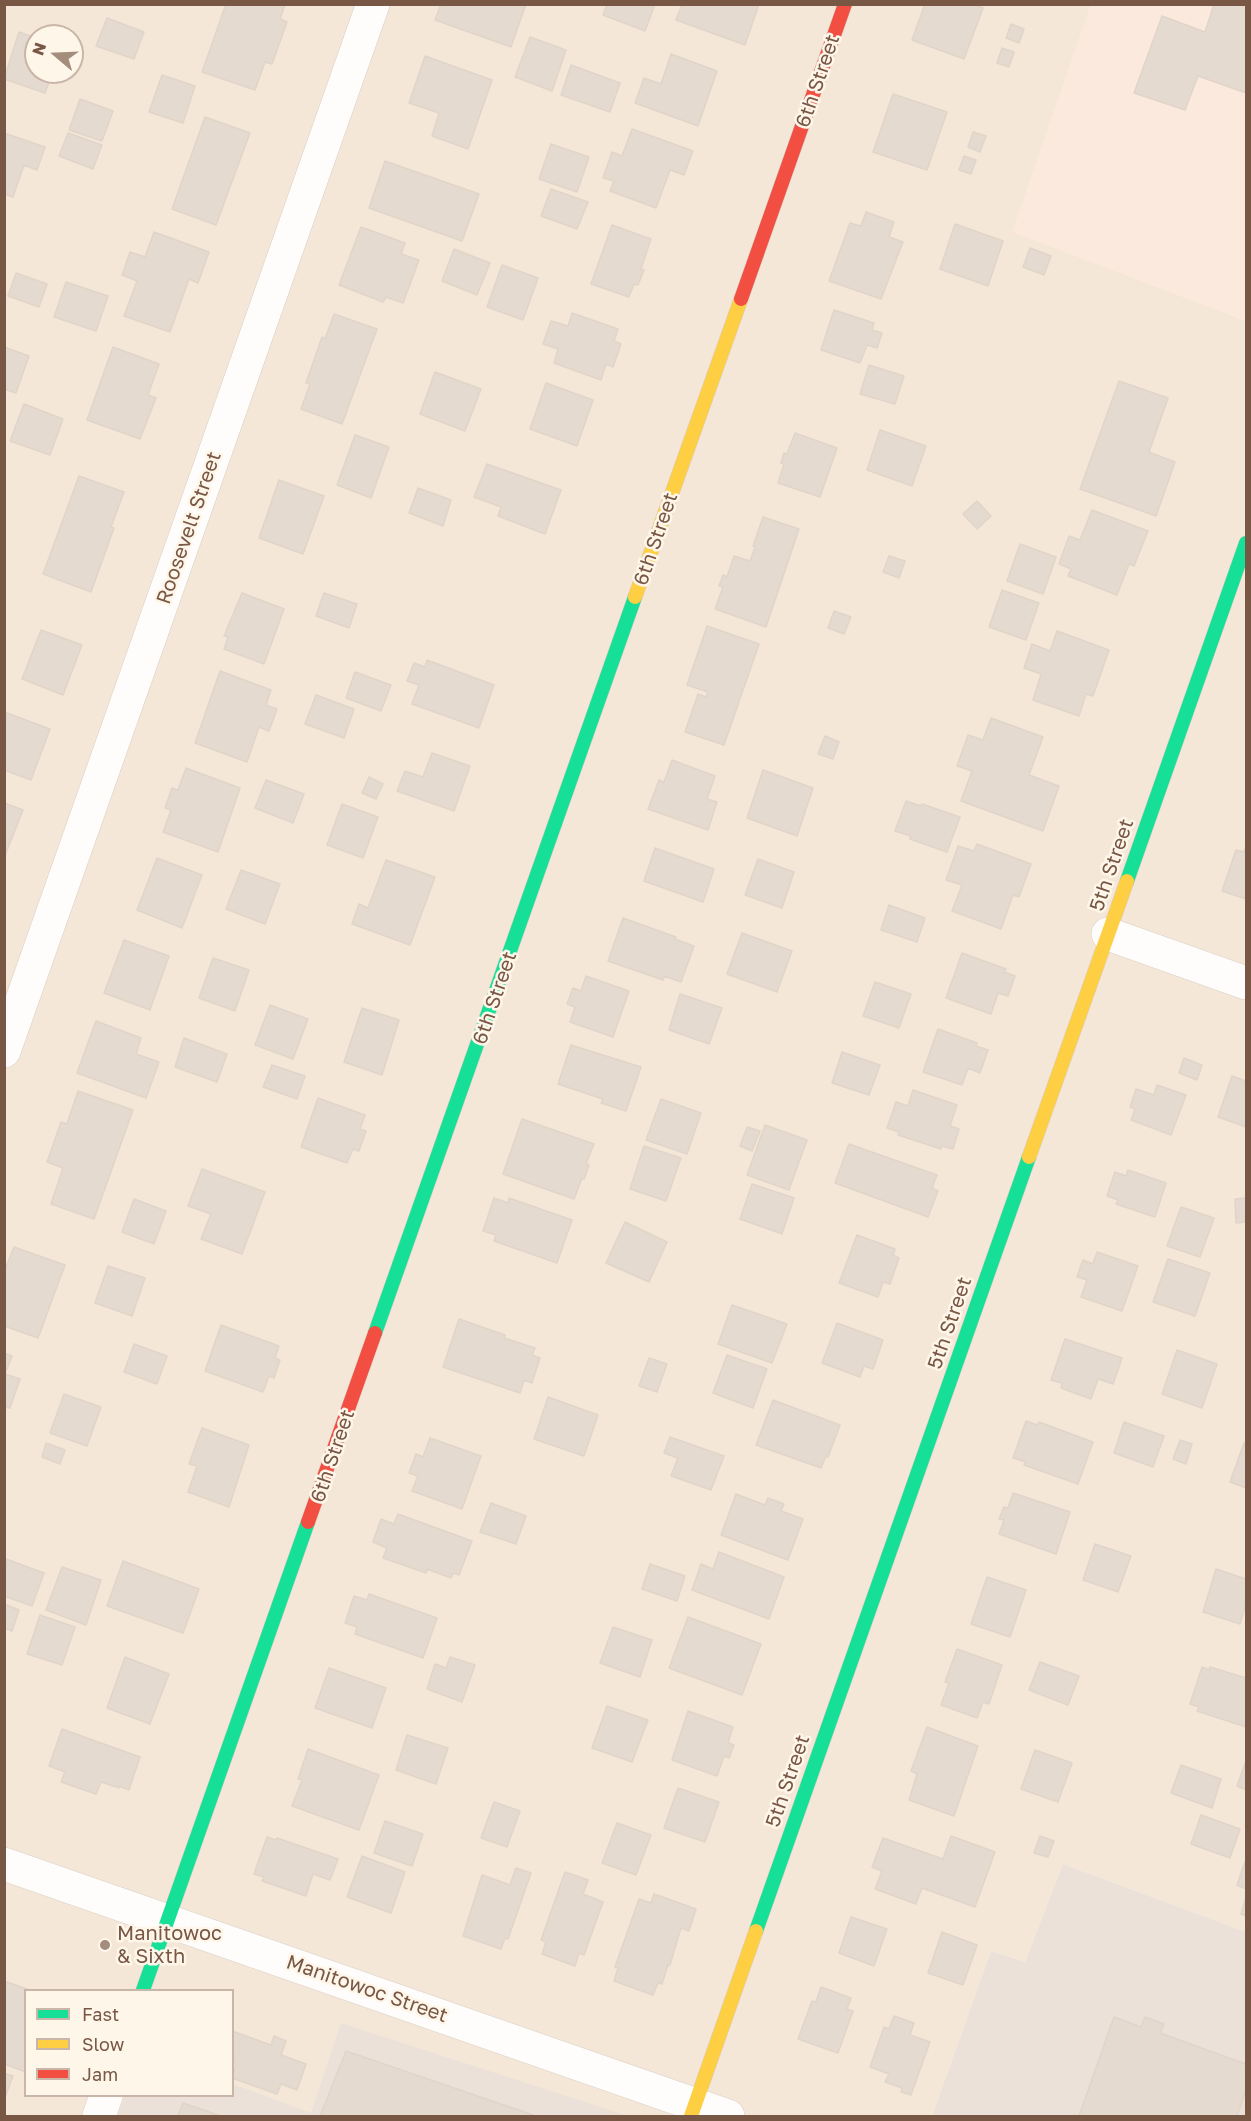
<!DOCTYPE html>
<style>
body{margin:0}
#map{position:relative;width:1251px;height:2121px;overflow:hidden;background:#f8f2e7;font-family:"Golos Text",sans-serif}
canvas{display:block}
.frame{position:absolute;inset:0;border:6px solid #785745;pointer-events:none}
.legend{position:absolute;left:24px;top:1989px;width:210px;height:108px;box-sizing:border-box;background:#fff6ea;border:2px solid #c9b6a8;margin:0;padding:8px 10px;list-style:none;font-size:18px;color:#785745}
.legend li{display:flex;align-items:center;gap:12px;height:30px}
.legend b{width:30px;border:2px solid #c9b6a8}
.north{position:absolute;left:24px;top:24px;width:60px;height:60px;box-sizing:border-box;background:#fff6ea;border:2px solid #c9b6a8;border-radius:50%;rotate:289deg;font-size:16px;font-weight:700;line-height:24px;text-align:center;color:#785745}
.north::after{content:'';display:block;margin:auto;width:21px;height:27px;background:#a58d7e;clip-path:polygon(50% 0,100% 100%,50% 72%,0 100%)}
</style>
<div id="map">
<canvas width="1251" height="2121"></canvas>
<div class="frame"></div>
<ul class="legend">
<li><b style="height:8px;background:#16e098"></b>Fast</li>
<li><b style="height:8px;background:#ffcf43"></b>Slow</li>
<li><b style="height:8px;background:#f24e42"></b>Jam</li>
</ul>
<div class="north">N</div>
</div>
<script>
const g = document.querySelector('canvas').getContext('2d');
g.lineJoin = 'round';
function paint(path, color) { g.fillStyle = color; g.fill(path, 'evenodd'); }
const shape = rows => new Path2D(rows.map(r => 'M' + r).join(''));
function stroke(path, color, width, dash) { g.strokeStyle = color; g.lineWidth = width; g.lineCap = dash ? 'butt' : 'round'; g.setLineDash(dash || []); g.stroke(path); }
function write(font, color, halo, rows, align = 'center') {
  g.font = font + ' "Golos Text",sans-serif'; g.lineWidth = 5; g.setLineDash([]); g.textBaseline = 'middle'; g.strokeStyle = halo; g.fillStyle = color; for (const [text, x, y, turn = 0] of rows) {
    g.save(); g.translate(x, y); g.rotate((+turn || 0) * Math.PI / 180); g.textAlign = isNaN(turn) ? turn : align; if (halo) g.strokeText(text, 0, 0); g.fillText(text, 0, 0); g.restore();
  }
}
const residential = shape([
 [5,5,1091,5,1013,231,1246,321,1246,1932,1063,1864,1025,1962,991,1951,932,2116,5,2116],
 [36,36,72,36,72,72,36,72],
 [26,1990,232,1990,232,2096,26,2096]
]);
const commercial = shape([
 [1091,5,1246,5,1246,321,1012,232]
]);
const industrial = shape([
 [1063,1864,1246,1932,1246,2116,932,2116,991,1951,1025,1962],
 [341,2023,628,2116,117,2116,125,2096,232,2096,233,2084,311,2113]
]);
const building = shape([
 [226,4,285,4,280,19,287,22,272,64,265,62,255,90,202,72,226,4],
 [441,4,526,4,511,47,435,20,441,4],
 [607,4,655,4,645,31,603,15,607,4],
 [682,4,759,4,745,45,676,20,682,4],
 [925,4,973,4,983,8,964,59,912,40,925,4],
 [1214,4,1246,4,1246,93,1198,76,1185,110,1134,93,1162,16,1205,32,1214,4],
 [107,18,144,32,134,59,96,46,107,18],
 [1011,24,1024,29,1019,43,1006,38,1011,24],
 [19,32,36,38,36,72,53,72,45,93,4,79,19,32],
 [530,37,566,50,552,91,515,77,530,37],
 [1002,48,1014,52,1009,67,997,63,1002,48],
 [671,54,717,71,698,126,635,103,644,78,661,84,671,54],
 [425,56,492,80,468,149,432,136,439,113,409,103,425,56],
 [571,65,620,83,610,112,561,95,571,65],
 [162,75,195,86,183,123,149,112,162,75],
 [893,94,947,112,927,170,873,152,893,94],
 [80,99,113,111,102,141,69,130,80,99],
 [205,117,250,133,216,225,172,209,205,117],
 [632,129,693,151,684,175,670,170,656,208,610,191,614,181,603,178,612,152,622,156,632,129],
 [973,132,986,136,980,152,968,147,973,132],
 [4,133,45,147,37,170,24,165,13,197,4,194,4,133],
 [68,133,102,145,93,169,59,156,68,133],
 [551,144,589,157,577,192,539,179,551,144],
 [964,156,976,160,971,174,959,170,964,156],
 [385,161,479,194,462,241,369,208,385,161],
 [551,189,588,202,577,229,541,216,551,189],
 [866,212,894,222,889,237,903,242,881,299,829,281,850,223,861,226,866,212],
 [955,224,1003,241,988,286,940,269,955,224],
 [612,225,651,239,641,269,644,270,638,285,634,284,629,297,591,284,612,225],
 [361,227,405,243,401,254,419,260,403,303,386,297,383,302,339,285,361,227],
 [154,232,209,252,198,283,189,279,170,332,124,316,137,281,122,275,130,252,145,257,154,232],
 [1030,248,1051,256,1044,275,1023,267,1030,248],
 [454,249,490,263,477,295,442,281,454,249],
 [502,265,538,278,523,320,487,307,502,265],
 [16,273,47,284,39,307,8,296,16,273],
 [66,282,108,296,96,331,54,317,66,282],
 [834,310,874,323,872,330,882,333,877,348,867,345,860,363,821,350,834,310],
 [572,313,618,329,614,341,621,344,613,367,606,364,601,380,554,363,558,349,543,344,551,321,568,326,572,313],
 [334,314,377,329,342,424,301,409,310,384,306,383,322,337,325,339,334,314],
 [4,347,29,356,16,393,4,389,4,347],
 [113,347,159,364,148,395,156,398,140,439,87,420,113,347],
 [869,365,904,376,895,404,860,394,869,365],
 [435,372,481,389,465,431,420,414,435,372],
 [1119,381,1168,398,1149,452,1175,462,1156,516,1080,489,1119,381],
 [546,383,593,400,577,446,530,429,546,383],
 [24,404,63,419,50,455,10,441,24,404],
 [880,430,926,446,912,486,867,470,880,430],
 [795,433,837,448,820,497,778,483,784,464,781,463,784,453,787,454,795,433],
 [355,435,389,447,371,498,337,485,355,435],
 [487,464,561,490,545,534,498,516,501,507,474,497,487,464],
 [79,476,124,492,111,527,114,528,91,592,43,574,79,476],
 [279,480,324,496,303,554,259,538,279,480],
 [418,488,451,500,443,526,409,513,418,488],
 [977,501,991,516,977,529,963,514,977,501],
 [1092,510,1148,531,1134,566,1129,564,1117,595,1068,576,1071,569,1059,564,1069,536,1080,540,1092,510],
 [763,517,799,529,766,627,715,609,723,587,719,586,723,575,727,577,734,556,750,561,755,547,753,546,763,517],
 [1020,544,1056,557,1043,594,1007,581,1020,544],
 [889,556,905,561,899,578,883,572,889,556],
 [1002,590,1039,603,1026,640,989,627,1002,590],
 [242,593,284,609,264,664,224,649,228,637,224,636,242,593],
 [324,593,357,604,349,628,316,616,324,593],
 [834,611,851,617,844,634,828,628,834,611],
 [707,626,759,644,724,745,685,732,698,694,706,697,708,692,687,685,707,626],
 [41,630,82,645,63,695,22,679,41,630],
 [1057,631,1109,650,1093,696,1086,694,1079,716,1033,700,1041,674,1024,668,1032,644,1050,651,1057,631],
 [427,660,494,685,479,728,412,704,419,685,407,681,414,663,425,667,427,660],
 [220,671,271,690,266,705,277,709,269,731,259,727,247,762,195,743,220,671],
 [355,672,391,685,381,711,346,698,355,672],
 [316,695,354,709,344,738,305,724,316,695],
 [7,713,50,729,31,780,4,770,4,720,7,713],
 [991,718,1043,737,1029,775,1059,786,1043,831,961,801,972,771,957,766,968,735,983,740,991,718],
 [825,736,839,742,833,759,818,754,825,736],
 [432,753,470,766,454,811,397,791,405,771,423,777,432,753],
 [672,760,715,776,707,799,717,802,708,830,648,809,659,780,664,782,672,760],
 [186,768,240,788,218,852,163,832,171,810,165,808,172,788,178,790,186,768],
 [763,770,813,788,797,836,747,818,763,770],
 [369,777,383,784,376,799,362,793,369,777],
 [266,780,304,794,293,823,255,808,266,780],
 [906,801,921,806,922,804,960,817,947,852,910,839,911,836,895,831,906,801],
 [4,803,23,810,4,858,4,803],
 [342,804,378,817,363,858,327,845,342,804],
 [977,844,1031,864,1019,897,1013,895,1001,929,952,911,962,885,946,880,958,846,974,851,977,844],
 [1246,845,1246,899,1222,891,1236,850,1244,852,1246,845],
 [655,848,714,869,703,902,644,881,655,848],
 [157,858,202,875,182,928,137,910,157,858],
 [758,859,794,872,782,908,745,895,758,859],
 [386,860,435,877,410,945,352,924,359,904,368,908,386,860],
 [241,870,280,884,265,924,226,909,241,870],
 [889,905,925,918,917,942,881,930,889,905],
 [623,918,676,937,675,939,694,946,681,982,664,976,663,980,608,961,623,918],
 [742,933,792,951,777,992,727,974,742,933],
 [124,940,169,956,150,1010,104,993,124,940],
 [962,953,1006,969,1004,972,1015,976,1008,996,998,993,991,1014,946,998,962,953],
 [213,958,249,970,235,1011,199,998,213,958],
 [586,976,629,991,613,1037,570,1022,575,1007,567,1004,573,988,581,991,586,976],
 [875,982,911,994,899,1028,863,1016,875,982],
 [680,994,722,1008,709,1044,669,1030,680,994],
 [270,1005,308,1019,293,1059,255,1045,270,1005],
 [362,1008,399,1020,382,1075,344,1062,362,1008],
 [96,1021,141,1038,136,1054,159,1062,146,1098,77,1073,96,1021],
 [938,1029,977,1043,976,1046,988,1050,980,1073,968,1068,962,1085,923,1072,938,1029],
 [184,1038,227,1054,217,1082,175,1067,184,1038],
 [571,1045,641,1067,626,1111,601,1103,603,1099,558,1084,571,1045],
 [842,1052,880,1065,869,1095,832,1083,842,1052],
 [1184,1058,1202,1065,1197,1080,1179,1073,1184,1058],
 [272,1065,305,1076,297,1099,263,1087,272,1065],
 [1232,1076,1246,1081,1246,1127,1218,1117,1232,1076],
 [1157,1085,1186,1095,1171,1135,1131,1120,1135,1109,1130,1107,1136,1089,1154,1095,1157,1085],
 [913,1090,957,1105,950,1126,959,1129,953,1149,942,1146,941,1149,898,1135,899,1132,887,1128,896,1102,908,1106,913,1090],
 [78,1091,133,1110,94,1219,51,1204,63,1168,47,1162,61,1122,67,1124,78,1091],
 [318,1098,365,1115,360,1129,366,1131,359,1151,353,1149,347,1163,301,1147,318,1098],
 [661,1099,701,1113,687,1154,646,1140,661,1099],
 [522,1119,594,1144,586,1164,589,1165,584,1179,582,1178,574,1199,503,1174,522,1119],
 [765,1125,807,1140,789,1190,747,1175,765,1125],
 [747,1127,760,1131,752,1151,740,1146,747,1127],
 [849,1144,937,1175,932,1188,938,1191,928,1217,835,1183,849,1144],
 [644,1146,681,1158,666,1201,630,1189,644,1146],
 [202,1169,265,1192,242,1254,201,1239,211,1214,188,1206,202,1169],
 [1128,1170,1166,1183,1155,1217,1116,1204,1118,1200,1107,1196,1115,1172,1126,1176,1128,1170],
 [752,1184,794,1198,782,1234,740,1219,752,1184],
 [494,1198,508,1203,509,1198,572,1220,557,1263,494,1241,496,1235,483,1231,494,1198],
 [1246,1198,1246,1222,1236,1223,1235,1199,1246,1198],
 [134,1199,166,1211,154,1244,122,1232,134,1199],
 [1181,1207,1214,1218,1200,1257,1167,1246,1181,1207],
 [625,1222,667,1242,649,1282,606,1263,625,1222],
 [857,1235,895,1249,893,1255,899,1258,890,1284,883,1282,878,1297,839,1283,857,1235],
 [14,1247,65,1265,38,1338,4,1326,4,1272,14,1247],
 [1097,1252,1138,1266,1122,1311,1081,1297,1087,1280,1077,1277,1083,1260,1093,1264,1097,1252],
 [1168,1259,1210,1273,1195,1316,1153,1302,1168,1259],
 [108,1266,145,1278,132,1316,95,1303,108,1266],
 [732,1305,787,1324,772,1363,718,1344,732,1305],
 [459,1319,505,1335,504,1338,535,1348,532,1355,540,1358,532,1383,524,1380,520,1393,443,1367,459,1319],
 [837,1323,883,1340,873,1369,864,1366,860,1377,822,1363,837,1323],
 [221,1325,279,1346,275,1358,280,1360,274,1378,269,1376,263,1392,205,1371,221,1325],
 [1065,1339,1122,1358,1113,1384,1098,1379,1091,1399,1061,1388,1062,1383,1051,1380,1065,1339],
 [134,1344,167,1356,157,1384,124,1372,134,1344],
 [1177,1350,1217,1364,1202,1408,1162,1394,1177,1350],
 [4,1353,12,1356,5,1374,20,1379,10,1408,4,1407,4,1353],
 [727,1355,767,1369,753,1408,713,1393,727,1355],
 [649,1358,667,1364,657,1392,639,1386,649,1358],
 [64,1394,101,1407,87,1446,50,1433,64,1394],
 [548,1397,598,1415,584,1456,534,1439,548,1397],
 [773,1400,840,1425,828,1457,826,1456,821,1468,756,1445,773,1400],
 [1026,1421,1037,1425,1039,1422,1093,1442,1078,1484,1024,1465,1026,1462,1013,1458,1026,1421],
 [1124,1422,1164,1436,1153,1467,1114,1453,1124,1422],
 [202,1428,249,1445,229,1507,188,1492,197,1466,189,1464,202,1428],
 [670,1437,724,1456,711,1490,671,1476,678,1458,664,1453,670,1437],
 [430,1438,481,1456,462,1509,412,1491,418,1476,409,1473,416,1454,423,1457,430,1438],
 [1180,1440,1192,1444,1186,1464,1173,1459,1180,1440],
 [46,1443,65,1450,60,1464,42,1457,46,1443],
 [1244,1443,1246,1444,1246,1488,1230,1482,1244,1443],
 [1013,1493,1070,1512,1056,1554,999,1534,1004,1520,999,1519,1004,1507,1008,1508,1013,1493],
 [736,1494,765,1505,768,1498,784,1504,781,1511,803,1519,788,1560,721,1535,736,1494],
 [491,1503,526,1516,516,1544,480,1532,491,1503],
 [398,1514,472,1541,459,1575,453,1573,451,1578,427,1569,426,1573,383,1558,387,1548,373,1542,381,1519,394,1524,398,1514],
 [1095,1544,1131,1556,1118,1592,1083,1580,1095,1544],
 [719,1552,784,1577,769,1619,692,1590,701,1564,713,1569,719,1552],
 [6,1559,44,1573,32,1606,4,1596,6,1559],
 [123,1561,199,1589,183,1633,107,1606,123,1561],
 [650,1564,685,1576,677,1601,642,1589,650,1564],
 [62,1567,101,1580,86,1625,46,1610,62,1567],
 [1216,1569,1246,1579,1246,1604,1240,1624,1203,1612,1216,1569],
 [987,1577,1026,1590,1010,1637,971,1624,987,1577],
 [369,1594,437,1618,423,1658,355,1634,357,1627,345,1623,354,1596,367,1600,369,1594],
 [4,1604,19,1610,12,1631,4,1628,4,1604],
 [40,1615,75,1627,62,1665,27,1654,40,1615],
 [688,1617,761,1644,742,1695,669,1668,688,1617],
 [613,1627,652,1640,640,1677,600,1663,613,1627],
 [957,1649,1002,1665,989,1704,983,1702,977,1718,941,1705,949,1683,945,1682,957,1649],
 [125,1657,169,1674,150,1724,107,1708,125,1657],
 [450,1657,475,1665,462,1702,427,1689,435,1664,446,1668,450,1657],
 [1040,1662,1079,1676,1068,1705,1029,1690,1040,1662],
 [1202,1667,1209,1670,1210,1667,1246,1678,1246,1727,1197,1711,1199,1707,1190,1704,1202,1667],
 [329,1668,386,1688,372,1728,315,1708,329,1668],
 [607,1706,648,1720,632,1762,592,1748,607,1706],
 [688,1711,733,1727,728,1743,734,1745,729,1758,724,1756,717,1776,672,1760,688,1711],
 [927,1727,978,1746,954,1816,909,1800,917,1774,911,1771,927,1727],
 [62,1729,140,1757,129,1790,119,1786,119,1788,101,1782,96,1794,61,1782,65,1772,49,1766,62,1729],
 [407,1735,448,1748,436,1784,396,1770,407,1735],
 [308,1749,379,1775,359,1830,292,1806,302,1780,298,1779,308,1749],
 [1035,1750,1072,1763,1058,1802,1021,1789,1035,1750],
 [1246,1761,1246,1790,1237,1786,1246,1761],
 [1181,1765,1221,1779,1212,1808,1171,1793,1181,1765],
 [678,1788,719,1802,705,1842,664,1828,678,1788],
 [494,1802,520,1811,507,1847,481,1838,494,1802],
 [1201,1815,1240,1829,1230,1858,1191,1844,1201,1815],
 [385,1821,423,1834,412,1866,374,1853,385,1821],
 [617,1823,651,1835,636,1875,602,1863,617,1823],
 [951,1836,995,1852,975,1907,922,1888,916,1904,875,1889,882,1871,872,1867,883,1838,943,1859,951,1836],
 [1040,1836,1054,1841,1048,1857,1034,1853,1040,1836],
 [267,1837,276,1840,277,1838,338,1859,330,1880,313,1874,306,1896,262,1881,264,1877,254,1874,267,1837],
 [362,1856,405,1872,391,1913,347,1897,362,1856],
 [1245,1862,1246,1863,1246,1889,1237,1885,1245,1862],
 [516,1868,531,1873,508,1939,505,1938,501,1949,463,1936,482,1875,510,1885,516,1868],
 [565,1872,588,1880,583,1894,603,1902,584,1955,579,1953,575,1966,542,1954,546,1942,541,1940,565,1872],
 [654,1894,696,1909,689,1931,681,1928,670,1965,668,1965,662,1984,658,1983,653,1995,614,1981,618,1968,615,1967,639,1899,651,1903,654,1894],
 [1246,1897,1246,1916,1241,1914,1246,1897],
 [851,1917,887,1929,874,1966,839,1953,851,1917],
 [942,1932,977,1945,963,1985,928,1973,942,1932],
 [4,1981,30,1990,26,1990,26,2072,4,2064,4,1981],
 [821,1987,851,1998,847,2009,853,2011,838,2053,798,2039,812,2001,816,2002,821,1987],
 [894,2016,914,2023,910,2035,930,2042,911,2095,901,2092,902,2088,885,2082,889,2074,870,2067,884,2027,889,2029,894,2016],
 [1114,2017,1141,2027,1145,2017,1164,2024,1160,2033,1246,2064,1246,2090,1237,2116,1079,2116,1114,2017],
 [232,2031,271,2045,274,2036,286,2041,281,2055,306,2064,297,2090,281,2084,277,2094,232,2078,236,2063,232,2062,232,2031],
 [346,2051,536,2116,320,2116,346,2051],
 [4,2073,13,2076,4,2100,4,2073],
 [183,2103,221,2116,178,2116,183,2103]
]);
const street = shape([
 [1108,934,1246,983],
 [4,1051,373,4],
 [4,1864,728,2116],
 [99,2116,106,2096]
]);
const fast = shape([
 [1127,881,1246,543],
 [375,1333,635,597],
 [756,1931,1029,1157],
 [143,1990,308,1522]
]);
const slow = shape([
 [635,597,741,299],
 [1029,1157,1127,881],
 [691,2116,756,1931]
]);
const jam = shape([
 [741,299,845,4],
 [308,1522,375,1333]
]);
const markers = [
 [105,1945,6,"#a58d7e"]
];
const streetNames = [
 ["6th Street",818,81,-71],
 ["Roosevelt Street",189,528,-71],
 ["6th Street",656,539,-71],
 ["5th Street",1112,865,-71],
 ["6th Street",495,998,-71],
 ["5th Street",950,1323,-71],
 ["6th Street",333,1456,-71],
 ["5th Street",788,1781,-71],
 ["Manitowoc Street",367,1989,19]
];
const poiNames = [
 ["Manitowoc",117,1934],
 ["& Sixth",117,1957]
];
paint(residential, '#f4e7d7');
paint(commercial, '#fce9dd');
paint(industrial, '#ebe1d9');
paint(building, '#e5dacf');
stroke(building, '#e1d4c9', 1.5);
stroke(street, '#d9cfc6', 34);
stroke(fast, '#d8cdc3', 15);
stroke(slow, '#d8cdc3', 15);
stroke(jam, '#d8cdc3', 15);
stroke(street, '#fefdfb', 33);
stroke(fast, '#16e098', 14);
stroke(slow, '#ffcf43', 14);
stroke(jam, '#f24e42', 14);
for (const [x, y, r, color] of markers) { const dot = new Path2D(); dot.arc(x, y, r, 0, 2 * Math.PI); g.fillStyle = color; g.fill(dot); stroke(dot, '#fff6ea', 2); }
write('20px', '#785745', '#fff6ea', streetNames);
write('20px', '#785745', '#fff6ea', poiNames, 'left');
</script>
